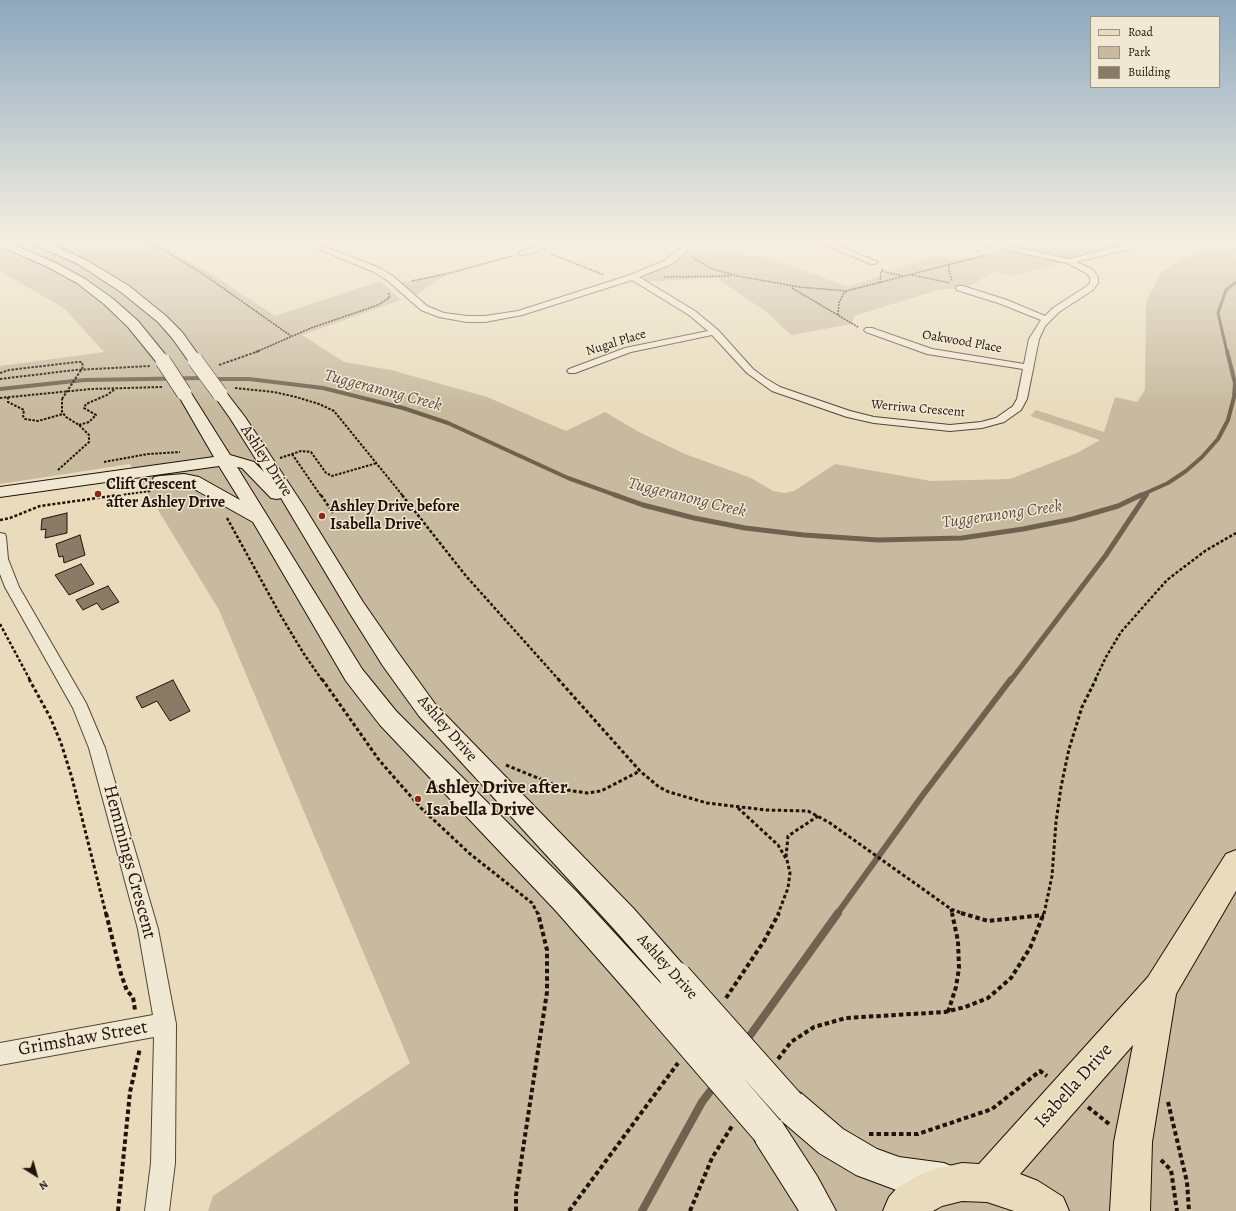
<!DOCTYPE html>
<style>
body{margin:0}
#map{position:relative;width:1236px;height:1211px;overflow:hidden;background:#e9dcbd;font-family:Alegreya,serif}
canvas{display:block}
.legend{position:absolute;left:1090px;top:16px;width:130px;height:72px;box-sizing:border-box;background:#f1e8d4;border:1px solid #9e9282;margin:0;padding:5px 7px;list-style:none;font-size:12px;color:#221208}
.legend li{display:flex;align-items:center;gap:8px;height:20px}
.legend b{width:20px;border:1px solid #9e9282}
.north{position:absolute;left:16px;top:1155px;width:40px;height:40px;-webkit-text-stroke:3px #f1e8d4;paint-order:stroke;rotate:143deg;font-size:11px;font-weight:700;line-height:16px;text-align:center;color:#221208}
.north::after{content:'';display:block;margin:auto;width:14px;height:18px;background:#221208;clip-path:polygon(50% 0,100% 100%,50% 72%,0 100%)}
</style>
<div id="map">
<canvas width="1236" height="1211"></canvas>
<ul class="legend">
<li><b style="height:5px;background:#e9dcbd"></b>Road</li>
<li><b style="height:11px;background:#c7ba9e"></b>Park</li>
<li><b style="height:11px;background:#897b66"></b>Building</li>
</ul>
<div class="north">N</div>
</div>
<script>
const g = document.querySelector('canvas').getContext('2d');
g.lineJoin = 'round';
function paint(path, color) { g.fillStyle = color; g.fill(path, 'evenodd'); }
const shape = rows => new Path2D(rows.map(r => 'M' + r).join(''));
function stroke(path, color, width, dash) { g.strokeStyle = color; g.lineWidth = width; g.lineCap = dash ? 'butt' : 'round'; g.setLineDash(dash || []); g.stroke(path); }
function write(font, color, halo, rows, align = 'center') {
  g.font = font + ' Alegreya,serif'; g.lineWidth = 3; g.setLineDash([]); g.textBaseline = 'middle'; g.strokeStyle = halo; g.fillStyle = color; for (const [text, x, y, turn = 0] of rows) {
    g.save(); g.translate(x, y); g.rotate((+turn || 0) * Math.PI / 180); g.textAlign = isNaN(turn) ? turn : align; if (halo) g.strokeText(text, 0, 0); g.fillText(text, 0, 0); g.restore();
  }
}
const green = shape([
 [0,239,134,239,160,244,210,273,275,316,380,281,401,300,302,335,344,362,391,370,487,397,566,431,605,412,639,432,685,454,751,478,773,491,784,493,794,491,835,464,931,481,1010,479,1077,453,1100,440,1030,416,1036,410,1104,432,1115,397,1137,402,1145,390,1146,302,1161,272,1198,251,1236,240,1236,1211,208,1211,213,1196,410,1063,219,610,130,464,0,484,0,366,104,352,65,309,0,271],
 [1034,239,1143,239,1126,247,1010,276,993,272,965,289,941,289,854,316,852,324,791,335,769,314,717,278,642,282,633,277,682,252,764,256,849,287,935,256,957,260,1005,251],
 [444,274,447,276,441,278,412,298,396,283]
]);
const streamFar4 = shape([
 [1227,352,1218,313,1226,290,1236,282]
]);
const streamFar3 = shape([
 [212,379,249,379,323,388,403,408,448,423,568,478,618,496],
 [0,389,84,380,204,378],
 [1139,496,1168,483,1186,471,1202,457,1218,439,1228,420,1234,397,1235,383,1227,351],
 [1145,496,1147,494]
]);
const streamFar2 = shape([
 [615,495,643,505,694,518,745,528,804,535,878,540,962,538,1023,529,1073,519,1118,506,1141,495],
 [1011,680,1106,555,1146,495]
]);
const streamFar1 = shape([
 [837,914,922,796,1011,679]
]);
const stream = shape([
 [746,1041,838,913],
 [642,1211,702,1102,715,1085]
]);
const building = shape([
 [67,513,67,533,45,538,46,529,41,530,42,519,67,513],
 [80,535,85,555,64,563,63,556,59,557,56,544,80,535],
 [81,564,94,584,69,595,55,575,81,564],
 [108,586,119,602,102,610,97,603,83,610,76,600,108,586],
 [173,680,190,711,170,721,157,701,142,708,136,697,173,680]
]);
const pathFar4 = shape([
 [120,239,157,246,203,274,291,336],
 [499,239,518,244],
 [1031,242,1046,239],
 [551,254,604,275],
 [692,257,712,269,738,276,799,287,847,291,986,255],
 [949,264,949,271,952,281],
 [883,269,881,271,903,276],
 [912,275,950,283],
 [664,277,731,276],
 [412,281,450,273,512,256],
 [880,283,881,271],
 [792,288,858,327],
 [838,315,839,303,844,293,847,291],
 [256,352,311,328,378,305,389,298,389,293]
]);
const pathFar3 = shape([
 [219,365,259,351],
 [0,373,9,370,77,362,82,362,83,367],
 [0,379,75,370,150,366],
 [235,388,274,392,296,397,319,404,334,411,403,496],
 [8,397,8,402,24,410,23,416,25,419,38,421,63,414],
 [0,398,91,389,162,387],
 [79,425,89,422,96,415,84,408,86,404,107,395,115,389],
 [292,454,321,496],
 [280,458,301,451,311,452,326,473,332,476,377,463],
 [104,462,148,454,180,452],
 [58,470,89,442,89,435,79,425,66,417,62,412,62,399],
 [112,496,151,491]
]);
const pathFar2 = shape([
 [321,495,333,513],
 [402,495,466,576,559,680],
 [227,518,281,616,304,654,322,680],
 [0,520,10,518,40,506,119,495],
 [0,624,30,680],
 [1095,680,1106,657,1121,632,1167,580,1205,551,1236,533]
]);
const pathFar1 = shape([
 [29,679,50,717,61,743,72,778,106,914],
 [322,679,379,760,421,808,469,853,532,903,538,914],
 [558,679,640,771,659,787,669,792,707,803,766,810,808,811,830,823,951,909,964,914],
 [506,765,567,790,587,793,601,791,640,771],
 [738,808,778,845,787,860,790,873,788,888,778,914],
 [786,857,788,836,818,816],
 [951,909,952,914],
 [1044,914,1052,876,1056,822,1061,787,1069,749,1082,707,1096,679]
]);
const path = shape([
 [106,913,121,974,127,991,133,997,135,1010],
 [961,913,988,921,1044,915],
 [726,998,764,941,779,913],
 [948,1012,956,987,959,968,958,941,952,913],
 [778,1059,791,1042,814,1027,846,1018,945,1012,965,1007,988,998,1011,978,1030,948,1044,913],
 [1168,1102,1187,1182,1189,1211],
 [1088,1107,1109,1124],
 [869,1134,918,1134,992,1109,1040,1071,1047,1076],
 [1161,1160,1171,1170,1177,1211],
 [118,1211,130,1092,140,1048],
 [516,1211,516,1195,547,992,547,950,538,913],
 [569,1211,678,1063],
 [690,1211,712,1158,732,1126]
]);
const street = shape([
 [294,239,304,239,380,268,394,277,427,306,444,313,467,316,485,316,518,311,630,275,666,260,685,244,688,239,694,239,691,247,672,264,639,277,695,311,718,330,753,369,765,378,780,387,850,411,874,417,950,425,981,422,996,418,1013,406,1017,399,1023,369,927,354,866,332,864,330,866,328,872,328,932,349,1024,364,1029,339,1041,320,1001,304,957,290,956,288,957,286,963,286,1007,300,1045,316,1053,308,1087,286,1090,283,1090,277,1086,273,1067,263,967,241,964,239,975,239,1069,259,1123,245,1138,239,1147,239,1129,249,1076,262,1092,269,1098,277,1098,283,1093,290,1059,312,1045,326,1039,339,1027,399,1021,410,1004,422,982,428,950,431,874,423,847,417,772,391,747,373,712,335,631,352,575,373,569,373,567,371,569,369,625,348,708,331,689,315,632,280,522,315,485,322,467,322,439,317,421,310,388,281,374,272,294,239],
 [551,239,560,239,539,251,522,255,518,253,551,239],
 [811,239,821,239,878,262,874,264,871,264,811,239],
 [0,533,5,534,6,537,8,559,19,587,86,703,105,748,158,929,176,1024,175,1163,169,1211,145,1211,151,1163,154,1037,0,1065,0,1043,153,1015,138,929,89,748,73,708,5,587,0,574,0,533]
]);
const secondary = shape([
 [0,239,56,263,85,279,112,298,138,321,168,358,170,361,168,364,163,365,158,364,128,327,104,304,77,283,48,267,0,246,0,239],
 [26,239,39,239,86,260,129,286,166,316,182,332,202,360,200,363,195,364,190,363,172,338,158,322,121,292,78,264,27,241,26,239],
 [184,389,189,390,191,393,230,455,254,462,264,472,230,418,213,394,215,391,220,390,225,391,245,417,303,505,363,602,399,654,435,704,634,909,686,968,691,978,686,988,676,993,666,988,614,929,419,716,383,666,349,612,281,498,277,499,271,498,242,468,237,467,362,669,396,711,576,891,665,988,669,999,665,1010,654,1014,643,1010,556,911,380,725,346,681,253,522,187,485,160,486,154,485,152,481,154,477,160,476,184,474,199,477,240,500,219,466,0,497,0,487,214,457,177,393,179,390,184,389],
 [789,1089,801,1093,843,1129,877,1149,899,1157,944,1163,956,1168,961,1180,956,1192,944,1197,899,1191,856,1175,819,1153,777,1117,773,1105,777,1093,789,1089],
 [768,1114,780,1119,817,1176,836,1211,799,1211,756,1143,751,1131,756,1119,768,1114]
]);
const primary = shape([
 [1236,850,1236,891,1176,994,1152,1142,1150,1211,1110,1211,1114,1142,1133,1045,1020,1174,1038,1181,1063,1197,1069,1211,1014,1211,987,1202,962,1201,942,1206,933,1211,883,1211,889,1197,897,1188,921,1174,935,1169,962,1163,979,1164,1148,977,1226,854,1236,850]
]);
const pathBridge = shape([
 [62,399,83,367]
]);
const secondaryBridgeFar1 = shape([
 [195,360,220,394],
 [163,361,184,393]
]);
const secondaryBridge = shape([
 [676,978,789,1105],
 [654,999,768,1131]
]);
const markers = [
 [98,494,4,"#8f2418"],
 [322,516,4,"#8f2418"],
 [418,799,4,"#8f2418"]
];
const farStreetnames = [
 ["Oakwood Place",962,342,10],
 ["Nugal Place",616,343,-17],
 ["Werriwa Crescent",918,409,5]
];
const streetNames = [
 ["Ashley Drive",266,461,57],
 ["Ashley Drive",447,729,49],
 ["Ashley Drive",667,967,48]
];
const poiNames = [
 ["Clift Crescent",106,485],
 ["after Ashley Drive",106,503],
 ["Ashley Drive before",330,507],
 ["Isabella Drive",330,525]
];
const waterNames = [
 ["Tuggeranong Creek",383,391,15],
 ["Tuggeranong Creek",687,498,14],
 ["Tuggeranong Creek",1002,515,-8]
];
const nearPoinames = [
 ["Ashley Drive after",426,788],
 ["Isabella Drive",426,810]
];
const nearStreetnames = [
 ["Hemmings Crescent",129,862,75],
 ["Grimshaw Street",83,1039,-10],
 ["Isabella Drive",1074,1086,-48]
];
paint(green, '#c7ba9e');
stroke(streamFar4, '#71624f', 3);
stroke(streamFar3, '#71624f', 4);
stroke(streamFar2, '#71624f', 5);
stroke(streamFar1, '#71624f', 6);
stroke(stream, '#71624f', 8);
paint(building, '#897b66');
stroke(building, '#221208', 1);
stroke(street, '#544435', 2);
stroke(secondary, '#221208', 2);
stroke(primary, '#221208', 2);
stroke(pathFar4, '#221208', 1.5, [2, 1]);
stroke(pathFar3, '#221208', 2, [2.5, 1.5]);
stroke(pathFar2, '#221208', 2.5, [3, 2]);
stroke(pathFar1, '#221208', 3, [3.5, 2.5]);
stroke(path, '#221208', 4, [4.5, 3]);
paint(street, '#f1e8d4');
paint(secondary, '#f1e8d4');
paint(primary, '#e9dcbd');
stroke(secondaryBridgeFar1, '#221208', 16, []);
stroke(secondaryBridge, '#221208', 34, []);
stroke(pathBridge, '#221208', 2, [2.5, 1.5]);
stroke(secondaryBridgeFar1, '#f1e8d4', 15);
stroke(secondaryBridge, '#f1e8d4', 32);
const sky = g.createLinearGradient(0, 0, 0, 408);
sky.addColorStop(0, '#8da8be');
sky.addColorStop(0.59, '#f5efe1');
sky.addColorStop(1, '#f5efe100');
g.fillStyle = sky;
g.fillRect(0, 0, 1236, 408);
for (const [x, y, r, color] of markers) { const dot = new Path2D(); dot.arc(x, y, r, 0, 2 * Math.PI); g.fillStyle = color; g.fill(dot); stroke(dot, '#f1e8d4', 1.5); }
write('13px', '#221208', '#f1e8d4', farStreetnames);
write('16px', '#221208', '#f1e8d4', streetNames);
write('bold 16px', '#221208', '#f1e8d4', poiNames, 'left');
write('italic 17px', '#5d4e3e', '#f1e8d4', waterNames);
write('bold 19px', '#221208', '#f1e8d4', nearPoinames, 'left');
write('19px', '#221208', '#f1e8d4', nearStreetnames);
</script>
